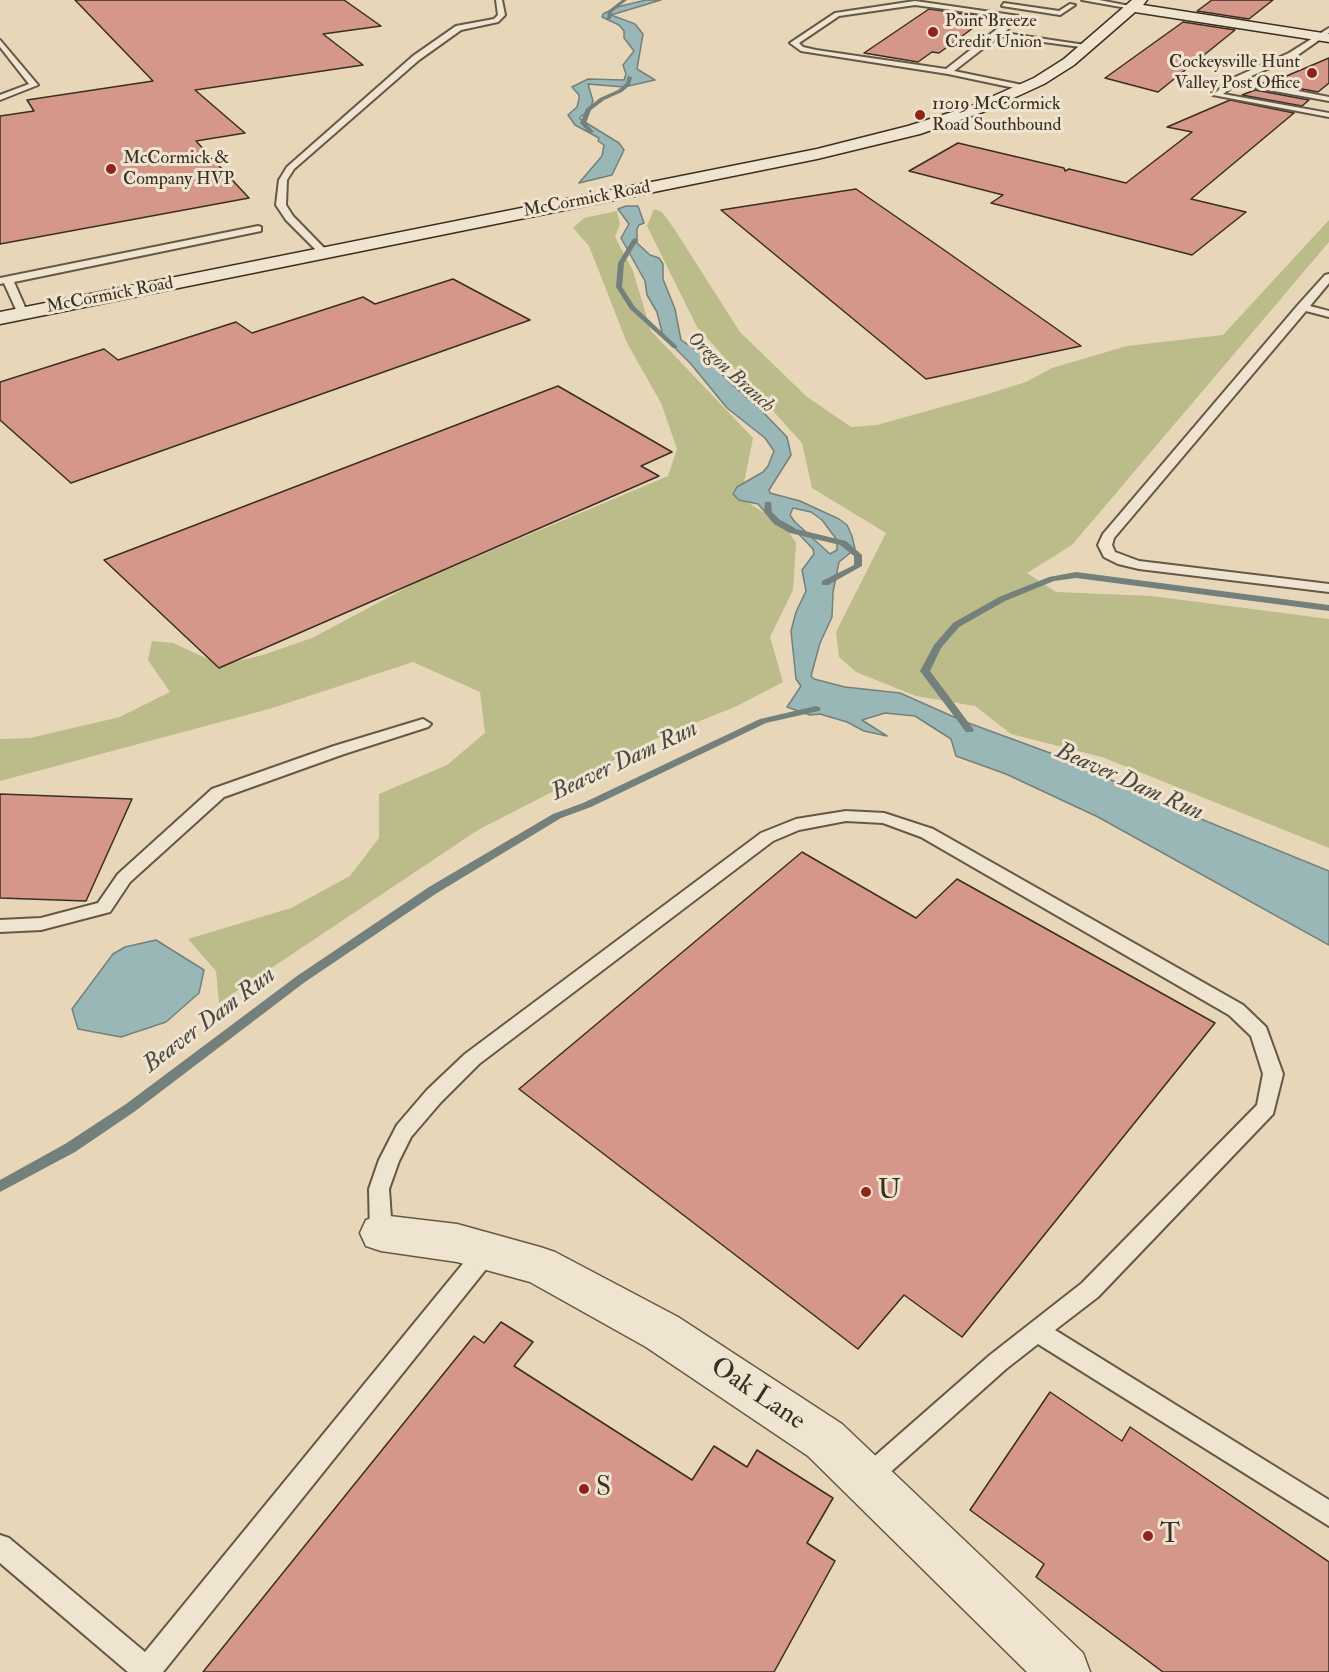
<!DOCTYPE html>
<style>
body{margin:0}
canvas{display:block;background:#e7d6b7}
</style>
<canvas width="1329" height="1672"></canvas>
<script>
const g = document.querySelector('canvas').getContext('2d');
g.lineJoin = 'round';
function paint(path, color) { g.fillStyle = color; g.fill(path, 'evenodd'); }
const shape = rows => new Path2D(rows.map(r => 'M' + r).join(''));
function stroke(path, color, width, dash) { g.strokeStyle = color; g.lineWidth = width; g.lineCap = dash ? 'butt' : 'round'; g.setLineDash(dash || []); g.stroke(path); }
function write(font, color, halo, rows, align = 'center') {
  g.font = font + ' "IM FELL Double Pica",serif'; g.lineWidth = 6; g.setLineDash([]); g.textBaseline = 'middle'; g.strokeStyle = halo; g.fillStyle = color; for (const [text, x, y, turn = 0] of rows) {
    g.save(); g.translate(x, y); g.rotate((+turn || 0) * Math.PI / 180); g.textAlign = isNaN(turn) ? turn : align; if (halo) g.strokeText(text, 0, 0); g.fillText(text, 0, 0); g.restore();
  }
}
const green = shape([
 [654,209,662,212,673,227,740,332,806,396,851,427,877,425,988,394,1026,382,1052,368,1127,346,1223,335,1329,220,1329,242,1072,545,1027,573,1056,592,1152,596,1329,619,1329,848,1102,757,1011,734,975,706,916,696,856,672,839,657,836,632,886,533,812,488,802,443,697,327,647,226],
 [617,211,620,224,615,237,633,271,651,331,753,438,741,498,786,527,796,543,793,590,770,637,783,682,737,706,653,740,478,830,219,1003,216,971,188,939,291,908,350,876,379,838,379,794,447,765,485,733,480,692,413,662,269,709,0,781,0,739,30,738,120,717,170,692,148,660,152,641,173,643,221,665,263,655,312,638,417,582,668,476,677,449,661,403,627,343,589,246,573,228,584,218]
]);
const water = shape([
 [646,0,661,0,611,15,635,24,643,34,637,69,655,80,624,87,588,84,593,101,589,111,580,117,580,119,619,143,624,150,612,175,579,183,602,156,604,145,598,141,599,138,575,125,568,115,577,107,579,99,579,95,572,87,588,79,624,80,626,74,623,65,634,51,624,38,624,31,619,25,602,17,603,14,617,7,646,0],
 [626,206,638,206,644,223,639,225,637,229,637,243,650,255,659,258,663,264,663,279,675,309,681,340,708,358,728,381,758,407,787,437,791,455,769,490,770,493,800,501,839,519,847,525,852,536,855,549,839,562,833,592,832,617,820,643,811,676,814,679,845,687,900,693,963,721,1061,757,1164,804,1329,871,1329,945,1098,817,1006,774,956,756,951,739,915,716,885,713,862,720,887,736,864,731,847,722,820,714,810,715,787,707,801,686,796,679,791,631,796,612,806,591,802,570,814,554,813,549,793,528,766,513,758,504,739,500,733,494,737,487,763,472,768,466,774,451,765,438,727,408,691,364,663,336,657,312,647,295,645,281,621,238,629,224,618,209,626,206],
 [793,508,811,512,822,520,837,540,837,550,830,554,795,522,790,515,793,508],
 [156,940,204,970,199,993,166,1022,121,1037,78,1029,72,1009,113,954,125,947,156,940]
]);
const stream = shape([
 [622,0,627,0,612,12,611,19,607,19,608,11,622,0],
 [628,76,632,77,630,85,622,92,604,100,591,110,586,123,594,132,589,133,580,123,586,109,600,98,618,90,626,83,628,76],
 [635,238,638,240,624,263,622,287,635,307,677,346,677,348,673,348,630,309,616,287,618,263,632,240,635,238],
 [765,502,771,502,772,512,780,520,796,529,846,541,862,555,862,566,828,585,822,585,822,581,854,565,854,556,840,545,790,533,774,524,764,512,765,502],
 [1076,572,1329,605,1329,611,1076,578,1054,581,1005,601,959,627,941,648,930,671,974,730,972,732,966,732,920,671,934,645,953,623,999,597,1049,577,1076,572],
 [816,706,819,707,821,709,819,711,766,723,591,807,561,818,437,893,305,982,134,1112,75,1152,0,1192,0,1180,65,1144,126,1104,297,976,429,887,553,814,583,803,760,719,816,706]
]);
const building = shape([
 [75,0,344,0,381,26,323,34,363,65,195,90,245,133,196,141,249,198,0,244,0,116,34,111,27,100,153,81,75,0],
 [1212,0,1273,0,1249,19,1197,11,1212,0],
 [929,9,988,17,939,53,932,52,918,62,864,53,929,9],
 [1183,22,1235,30,1158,92,1105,78,1183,22],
 [1329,58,1329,83,1318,92,1270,83,1329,58],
 [1255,90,1309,100,1302,106,1242,95,1255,90],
 [1230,100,1294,113,1191,199,1246,212,1192,255,991,203,1003,195,909,171,958,143,1064,168,1065,171,1069,169,1126,183,1192,132,1167,127,1230,100],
 [856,189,937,245,1081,346,926,379,721,210,856,189],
 [453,279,530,320,71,483,0,420,0,382,104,349,118,360,236,322,252,333,363,297,375,304,453,279],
 [558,386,672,452,641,466,659,476,219,668,104,560,558,386],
 [0,794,132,799,86,901,0,898,0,794],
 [802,852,916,918,957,879,1215,1023,962,1337,904,1295,858,1349,519,1089,802,852],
 [501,1322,533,1342,514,1366,692,1480,714,1446,747,1467,757,1450,833,1498,807,1543,835,1561,774,1672,203,1672,474,1336,484,1343,501,1322],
 [1050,1392,1122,1441,1130,1427,1329,1562,1329,1672,1163,1672,1036,1577,1044,1564,970,1510,1050,1392]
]);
const lane = shape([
 [496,0,502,0,505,15,498,22,461,30,419,60,294,169,287,180,286,205,293,216,329,253,321,255,286,220,276,205,279,180,287,167,413,56,456,26,494,19,498,15,496,0],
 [1082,0,1099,0,1135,7,1132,9,1082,0],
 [915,1,1019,16,1019,18,1004,33,1092,46,1088,48,999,36,954,71,1027,86,1027,90,1024,90,948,74,801,51,790,43,835,13,915,1],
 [915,5,1011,18,946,69,816,50,803,47,799,43,839,16,915,5],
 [1004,3,1059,11,1070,4,1075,5,1060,15,1002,6,1004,3],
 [1329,28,1329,33,1295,57,1242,80,1329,97,1329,101,1236,84,1223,94,1329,113,1329,117,1213,95,1231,79,1289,53,1329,28],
 [0,40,38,85,0,100,0,95,29,84,0,47,0,40],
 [258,226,261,227,261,231,14,282,28,314,23,317,18,314,4,283,0,284,0,278,258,226],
 [1329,274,1329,283,1310,306,1329,311,1329,317,1306,311,1114,538,1112,545,1115,552,1139,561,1329,584,1329,592,1139,569,1118,564,1104,557,1098,545,1103,534,1298,305,1325,275,1329,274],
 [423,719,431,724,428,727,344,754,224,797,130,882,110,912,41,930,0,932,0,920,41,918,98,903,118,874,212,789,334,746,423,719],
 [846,811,884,813,933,829,1243,1005,1266,1027,1283,1074,1273,1114,1098,1297,1055,1330,1329,1500,1329,1526,1038,1344,1006,1369,876,1485,868,1489,860,1485,856,1477,860,1469,990,1355,1082,1283,1257,1105,1263,1074,1251,1036,1229,1015,921,837,883,823,846,821,799,830,773,841,479,1064,441,1102,411,1137,399,1161,389,1189,392,1233,388,1240,381,1242,374,1240,370,1233,369,1189,379,1160,397,1125,427,1090,465,1054,761,833,796,819,846,811],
 [487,1242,495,1244,498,1251,495,1258,163,1672,128,1672,0,1563,0,1535,9,1538,145,1652,479,1244,487,1242]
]);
const street = shape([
 [381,1215,457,1224,540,1247,555,1252,678,1317,842,1424,1083,1653,1090,1672,1027,1672,808,1456,646,1347,530,1282,457,1262,381,1251,366,1246,360,1233,366,1220,381,1215]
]);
const secondary = shape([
 [1132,0,1147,0,1143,5,1329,34,1329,42,1135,12,1074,65,1044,84,983,112,920,134,817,159,0,324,0,312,817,149,908,126,971,106,1034,78,1064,59,1132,0]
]);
const markers = [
 [933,32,6,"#8f2418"],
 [1312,73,6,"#8f2418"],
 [920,115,6,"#8f2418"],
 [111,169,6,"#8f2418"],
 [866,1192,6,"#8f2418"],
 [584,1489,6,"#8f2418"],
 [1148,1536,6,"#8f2418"]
];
const farPoinames = [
 ["Point Breeze",945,22],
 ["Credit Union",945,43],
 ["Cockeysville Hunt",1300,63,"right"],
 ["Valley Post Office",1300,84,"right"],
 ["11019 McCormick",932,105],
 ["Road Southbound",932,126],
 ["McCormick &",123,159],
 ["Company HVP",123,180]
];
const farStreetnames = [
 ["McCormick Road",587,200,-11],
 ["McCormick Road",110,296,-11]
];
const farWaternames = [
 ["Oregon Branch",730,373,42]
];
const waterNames = [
 ["Beaver Dam Run",625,762,-25],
 ["Beaver Dam Run",1129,783,24],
 ["Beaver Dam Run",210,1021,-37]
];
const nearPoinames = [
 ["U",878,1192],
 ["S",596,1489],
 ["T",1160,1536]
];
const nearStreetnames = [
 ["Oak Lane",757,1395,34]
];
paint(green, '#bbbc8a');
paint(water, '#9ab7b8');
stroke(water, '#74807c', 1.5);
paint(stream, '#74807c');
paint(building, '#d6978b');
stroke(building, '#3b2e22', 1.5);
stroke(lane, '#665847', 4);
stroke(street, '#665847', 3);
stroke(secondary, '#3b2e22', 3);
paint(lane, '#efe4d0');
paint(street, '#efe4d0');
paint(secondary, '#efe4d0');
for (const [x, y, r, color] of markers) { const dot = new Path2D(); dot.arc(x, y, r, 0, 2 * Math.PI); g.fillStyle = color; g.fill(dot); stroke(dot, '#efe4d0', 2); }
write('18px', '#3b2e22', '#efe4d0', farPoinames, 'left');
write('18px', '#3b2e22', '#efe4d0', farStreetnames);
write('italic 20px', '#4e4940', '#efe4d0', farWaternames);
write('italic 24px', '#4e4940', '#efe4d0', waterNames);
write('27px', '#3b2e22', '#efe4d0', nearPoinames, 'left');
write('27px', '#3b2e22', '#efe4d0', nearStreetnames);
</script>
